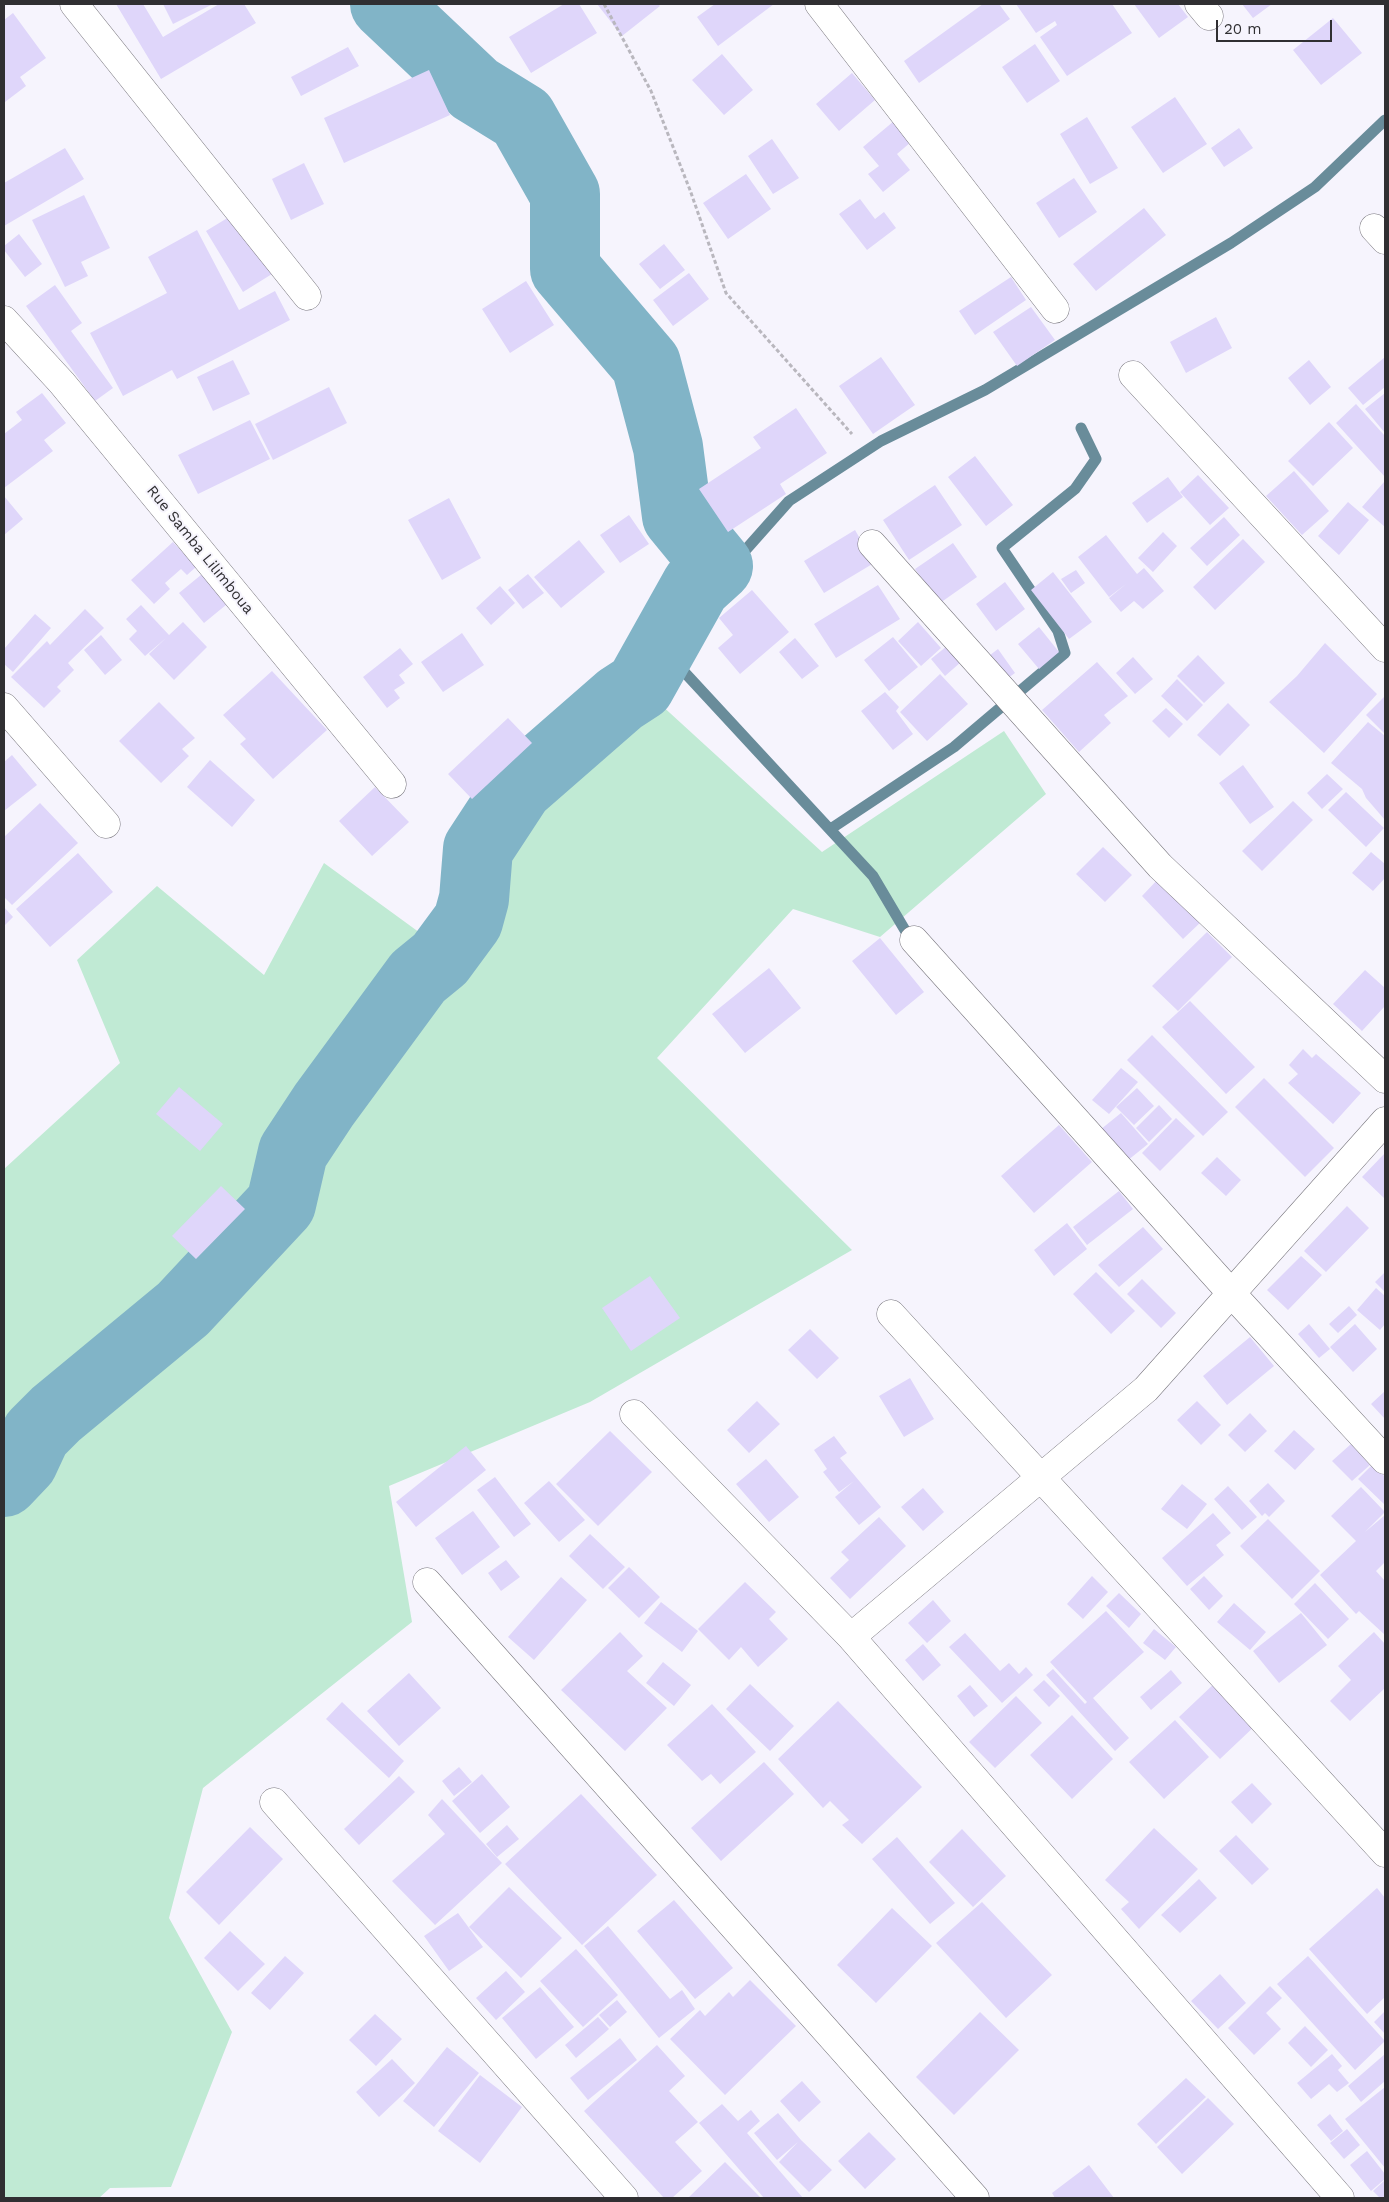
<!DOCTYPE html>
<style>
body{margin:0}
#map{position:relative;width:1389px;height:2202px;overflow:hidden;background:#f6f4fd;font-family:"Work Sans",sans-serif}
canvas{display:block}
.frame{position:absolute;inset:0;border:5px solid #302f32;pointer-events:none}
.scale{position:absolute;left:1216px;top:20px;width:116px;height:22px;box-sizing:border-box;border:2px solid #302f32;border-top:0;padding-left:6px;font-size:15px;line-height:18px;white-space:nowrap;color:#302f32;-webkit-text-stroke:4px #f6f4fd;paint-order:stroke}
</style>
<div id="map">
<canvas width="1389" height="2202"></canvas>
<div class="frame"></div>
<div class="scale">20 m</div>
</div>
<script>
const g = document.querySelector('canvas').getContext('2d');
g.lineJoin = 'round';
function paint(path, color) { g.fillStyle = color; g.fill(path, 'evenodd'); }
const shape = rows => new Path2D(rows.map(r => 'M' + r).join(''));
function stroke(path, color, width, dash) { g.strokeStyle = color; g.lineWidth = width; g.lineCap = dash ? 'butt' : 'round'; g.setLineDash(dash || []); g.stroke(path); }
function write(font, color, halo, rows, align = 'center') {
  g.font = font + ' "Work Sans",sans-serif'; g.lineWidth = 4; g.setLineDash([]); g.textBaseline = 'middle'; g.strokeStyle = halo; g.fillStyle = color; for (const [text, x, y, turn = 0] of rows) {
    g.save(); g.translate(x, y); g.rotate((+turn || 0) * Math.PI / 180); g.textAlign = isNaN(turn) ? turn : align; if (halo) g.strokeText(text, 0, 0); g.fillText(text, 0, 0); g.restore();
  }
}
const green = shape([
 [635,681,822,852,1004,731,1046,794,880,937,793,909,657,1058,852,1250,590,1402,389,1486,412,1622,203,1788,169,1918,232,2032,171,2187,110,2188,99,2198,4,2198,4,1169,120,1063,77,960,157,886,264,975,324,863,427,938]
]);
const stream = shape([
 [718,581,789,501,881,441,985,390,1231,243,1315,187,1385,120],
 [675,662,873,876,912,942],
 [832,828,954,747,1065,653,1058,631,1002,548,1075,489,1096,459,1081,428]
]);
const river = shape([
 [4,1482,23,1462,36,1434,56,1414,183,1309,281,1204,293,1152,324,1105,418,977,440,959,468,921,474,899,478,849,518,788,620,699,640,686,696,586,718,566,677,516,668,447,646,364,565,269,565,194,522,118,475,89,385,4]
]);
const building = shape([
 [116,4,143,4,163,37,219,4,244,4,256,23,161,79],
 [163,4,213,4,173,24],
 [564,4,579,4,597,33,531,73,509,37],
 [597,4,658,4,660,6,622,36],
 [715,4,774,4,718,46,697,17],
 [983,4,999,4,1010,19,919,83,904,61],
 [1016,4,1112,4,1132,33,1067,76,1040,37,1057,25,1055,21,1036,33],
 [1134,4,1178,4,1188,17,1159,38],
 [1242,4,1272,4,1253,18],
 [13,13,46,58,20,77,26,86,5,102,4,20],
 [1333,18,1362,53,1321,85,1293,50],
 [1035,44,1060,81,1027,103,1002,67],
 [348,47,359,66,301,96,291,77],
 [722,54,753,90,724,115,692,80],
 [429,70,450,115,344,163,324,118],
 [852,73,875,100,839,131,816,104],
 [1175,97,1207,144,1163,173,1131,127],
 [1087,117,1118,168,1090,184,1060,134],
 [894,121,911,142,897,154,910,170,883,192,868,174,879,166,863,147],
 [1239,128,1253,148,1224,167,1211,148],
 [772,139,799,178,773,194,748,156],
 [65,148,84,179,4,226,4,183],
 [304,163,324,204,291,220,272,179],
 [746,174,771,209,728,239,703,203],
 [1074,178,1097,212,1059,238,1036,203],
 [84,195,110,248,81,262,88,276,65,287,32,220],
 [860,199,875,219,884,212,896,228,867,250,839,214],
 [1144,208,1166,235,1096,291,1073,264],
 [234,214,272,274,243,292,206,231],
 [197,230,239,310,275,291,290,320,177,379,172,370,123,396,90,333,167,293,148,257],
 [19,234,42,264,25,277,4,250,4,246],
 [664,244,685,270,660,289,639,264],
 [689,273,709,299,673,326,653,300],
 [1011,277,1026,300,975,335,959,311],
 [526,281,554,325,510,353,482,309],
 [55,285,82,323,71,331,113,388,95,401,26,306],
 [1031,307,1055,340,1017,366,993,332],
 [1216,317,1232,348,1186,373,1170,342],
 [881,357,915,405,873,434,839,386],
 [1385,357,1385,387,1363,405,1348,388],
 [233,360,250,394,213,411,197,377],
 [1309,360,1331,387,1310,405,1288,378],
 [329,387,347,423,273,460,255,424],
 [42,393,66,423,44,440,53,451,4,488,4,434,22,420,16,412],
 [1385,393,1385,433,1365,409],
 [1356,404,1385,436,1385,477,1336,423],
 [796,408,827,453,780,484,786,494,728,532,699,489,761,448,753,437],
 [250,420,270,459,198,494,178,455],
 [1329,422,1353,448,1313,486,1288,461],
 [975,456,1013,505,986,526,948,477],
 [1294,471,1329,511,1302,535,1266,496],
 [1198,475,1229,508,1210,525,1180,492],
 [1168,477,1183,497,1147,523,1132,503],
 [1384,482,1385,483,1385,527,1362,507],
 [935,485,962,525,909,560,883,520],
 [4,496,23,519,4,535],
 [449,498,481,558,442,580,408,520],
 [1348,502,1369,520,1339,555,1318,536],
 [629,515,649,544,620,563,600,535],
 [1224,517,1240,535,1207,566,1190,548],
 [855,530,874,563,824,593,804,561],
 [1163,532,1177,546,1153,572,1138,558],
 [1106,535,1137,574,1144,568,1164,591,1143,609,1134,601,1121,612,1109,598,1126,584,1109,597,1078,557],
 [1243,539,1265,562,1215,610,1193,587],
 [579,540,605,572,561,608,534,577],
 [173,542,196,567,187,575,181,569,165,583,170,589,154,604,131,580],
 [953,543,977,577,940,603,915,569],
 [207,570,232,600,204,623,179,593],
 [1076,570,1085,583,1071,593,1061,579],
 [1053,572,1092,622,1069,639,1031,590],
 [528,574,544,593,523,609,508,590],
 [1005,582,1025,609,996,631,976,604],
 [878,585,900,619,836,658,814,624],
 [500,586,515,603,491,625,476,608],
 [752,590,789,632,740,674,718,648,733,635,719,618],
 [141,605,169,635,183,622,207,647,174,680,149,654,166,638,145,656,129,639,137,631,126,619],
 [85,609,104,628,68,663,74,670,57,687,61,691,44,708,11,677,47,641,50,645],
 [35,614,51,628,13,672,4,664,4,649],
 [918,622,941,648,921,666,898,641],
 [1039,627,1059,652,1039,669,1018,644],
 [462,633,484,665,443,692,421,662],
 [101,635,122,660,105,675,84,650],
 [893,637,918,667,889,691,864,660],
 [795,638,819,666,802,679,779,652],
 [1325,643,1377,694,1324,753,1269,702,1297,676],
 [947,646,961,662,945,676,931,659],
 [400,648,413,664,399,675,405,683,394,690,400,698,387,708,363,677],
 [998,649,1015,673,994,688,977,665],
 [1198,655,1225,683,1204,703,1177,676],
 [1133,657,1153,679,1135,694,1116,673],
 [1097,662,1128,696,1104,715,1111,723,1079,752,1042,710],
 [272,671,327,730,273,779,240,744,246,739,223,715],
 [940,674,968,704,927,741,900,712],
 [1177,679,1203,705,1187,721,1161,696],
 [885,692,899,707,896,711,913,734,893,750,861,711],
 [1385,696,1385,734,1366,715],
 [159,702,195,738,182,749,189,756,161,783,119,741],
 [1228,703,1250,725,1220,756,1197,735],
 [1166,708,1183,724,1169,738,1152,721],
 [508,718,532,743,472,799,448,774],
 [1368,722,1385,736,1385,820,1366,798,1362,789,1331,763],
 [12,755,37,785,4,811,4,762],
 [210,760,255,800,232,827,187,787],
 [1243,765,1274,807,1250,824,1219,783],
 [1327,774,1343,789,1322,809,1307,793],
 [375,787,409,822,372,856,339,821],
 [1346,792,1384,828,1366,847,1328,810],
 [1293,801,1313,820,1262,871,1242,851],
 [40,803,78,843,12,905,4,897,4,837],
 [1103,847,1132,875,1105,902,1076,874],
 [1371,852,1385,864,1385,878,1373,891,1352,873],
 [78,853,113,892,50,947,16,909],
 [1160,877,1202,921,1183,939,1142,896],
 [4,907,13,917,4,926],
 [1207,932,1232,957,1178,1011,1152,986],
 [880,938,924,992,896,1015,852,961],
 [769,968,801,1008,745,1053,712,1014],
 [1365,970,1385,988,1385,1006,1362,1031,1333,1004],
 [1190,1001,1255,1067,1226,1094,1162,1027],
 [1152,1035,1228,1112,1203,1136,1127,1060],
 [1303,1049,1312,1058,1316,1054,1361,1093,1333,1124,1288,1083,1298,1074,1289,1065],
 [1121,1068,1138,1082,1109,1114,1092,1100],
 [1264,1078,1334,1148,1305,1177,1235,1107],
 [179,1087,223,1124,200,1151,156,1114],
 [1137,1088,1154,1106,1134,1125,1116,1107],
 [1159,1105,1172,1119,1149,1142,1136,1128],
 [1121,1113,1148,1144,1122,1165,1095,1134],
 [1176,1118,1195,1136,1160,1171,1142,1153],
 [1059,1125,1092,1162,1034,1213,1001,1176],
 [1385,1153,1385,1196,1384,1198,1362,1177],
 [1217,1157,1241,1180,1226,1196,1201,1173],
 [221,1186,245,1209,196,1259,172,1236],
 [1119,1191,1133,1209,1087,1245,1073,1227],
 [1347,1206,1369,1228,1326,1272,1304,1251],
 [1067,1223,1087,1249,1054,1276,1034,1250],
 [1143,1227,1163,1249,1119,1287,1098,1265],
 [1301,1256,1322,1275,1288,1310,1267,1290],
 [1096,1272,1135,1311,1111,1334,1073,1294],
 [1385,1272,1385,1292,1375,1282],
 [650,1276,680,1318,631,1351,602,1308],
 [1142,1279,1176,1313,1161,1328,1127,1294],
 [1376,1288,1385,1296,1385,1324,1380,1330,1357,1310],
 [1349,1306,1357,1315,1338,1333,1329,1324],
 [1309,1324,1330,1349,1319,1358,1298,1334],
 [1355,1324,1377,1349,1353,1372,1330,1347],
 [810,1329,839,1358,817,1379,788,1350],
 [1250,1337,1274,1366,1227,1405,1203,1376],
 [910,1378,934,1419,904,1437,879,1396],
 [1385,1391,1385,1419,1371,1404],
 [757,1401,780,1424,749,1453,727,1430],
 [1197,1401,1221,1425,1201,1445,1177,1420],
 [1250,1413,1267,1431,1245,1452,1228,1435],
 [1294,1430,1315,1449,1295,1470,1274,1451],
 [610,1431,652,1472,598,1526,556,1484],
 [834,1436,847,1453,840,1458,881,1507,859,1525,835,1497,854,1481,839,1492,823,1472,827,1469,814,1450],
 [1351,1444,1370,1465,1352,1481,1332,1461],
 [466,1446,486,1470,416,1527,396,1502],
 [766,1459,799,1497,769,1522,736,1484],
 [1373,1464,1385,1477,1385,1505,1358,1479],
 [495,1477,531,1524,514,1537,477,1490],
 [549,1481,585,1520,559,1542,524,1503],
 [1268,1483,1285,1501,1269,1517,1265,1513,1262,1516,1249,1501],
 [1182,1484,1207,1504,1187,1529,1161,1509],
 [1228,1486,1257,1517,1242,1530,1214,1499],
 [1361,1487,1385,1512,1365,1532,1385,1515,1385,1562,1376,1571,1385,1581,1385,1635,1359,1611,1356,1614,1320,1575,1356,1541,1331,1516],
 [923,1488,944,1512,923,1531,901,1507],
 [473,1511,500,1547,462,1575,435,1538],
 [1213,1513,1231,1533,1216,1545,1224,1555,1187,1586,1162,1558],
 [879,1517,906,1546,850,1599,830,1578,849,1560,841,1552],
 [1268,1519,1320,1571,1292,1599,1240,1546],
 [590,1534,625,1567,603,1589,569,1556],
 [506,1560,520,1577,501,1591,488,1573],
 [629,1567,660,1597,639,1618,608,1588],
 [1092,1576,1108,1592,1083,1619,1067,1604],
 [1204,1576,1223,1596,1209,1610,1190,1589],
 [561,1577,587,1600,534,1660,508,1637],
 [745,1582,776,1612,769,1619,788,1639,758,1667,741,1647,729,1660,698,1629],
 [1315,1583,1349,1619,1328,1639,1294,1604],
 [1119,1593,1141,1614,1129,1628,1106,1606],
 [933,1600,951,1621,927,1643,908,1623],
 [661,1602,698,1631,682,1652,644,1623],
 [1234,1603,1266,1632,1250,1650,1217,1622],
 [1106,1611,1144,1652,1093,1698,1129,1738,1115,1751,1046,1675,1053,1669,1085,1704,1087,1702,1050,1662],
 [1301,1613,1327,1645,1279,1683,1253,1651],
 [1154,1629,1176,1647,1165,1660,1143,1643],
 [620,1632,643,1656,627,1671,667,1708,625,1751,561,1690],
 [1374,1632,1385,1644,1385,1688,1350,1721,1330,1701,1351,1680,1338,1666],
 [965,1633,1000,1671,1009,1663,1019,1674,1026,1667,1033,1675,1002,1703,949,1647],
 [923,1644,941,1665,923,1681,905,1660],
 [663,1662,691,1685,674,1706,646,1683],
 [1171,1670,1182,1683,1151,1710,1140,1697],
 [409,1673,441,1708,399,1746,367,1711],
 [1044,1680,1060,1696,1049,1707,1033,1690],
 [1217,1681,1258,1723,1220,1759,1179,1717],
 [750,1684,794,1726,770,1751,726,1709],
 [970,1685,988,1706,974,1717,957,1696],
 [1016,1696,1042,1723,995,1768,969,1742],
 [838,1701,922,1787,862,1844,842,1825,849,1820,830,1801,823,1808,778,1759],
 [342,1702,404,1761,389,1778,326,1719],
 [712,1704,756,1752,720,1784,711,1774,702,1781,667,1745],
 [1072,1715,1113,1759,1072,1799,1030,1755],
 [1175,1720,1209,1757,1164,1799,1129,1762],
 [764,1762,794,1794,721,1861,691,1828],
 [459,1767,472,1782,454,1796,442,1781],
 [482,1774,510,1807,480,1833,452,1801],
 [399,1776,415,1792,359,1845,344,1829],
 [1252,1783,1272,1804,1252,1824,1231,1802],
 [581,1794,657,1875,582,1945,505,1864],
 [442,1799,502,1863,435,1925,392,1881,445,1834,428,1815],
 [507,1825,519,1839,497,1857,486,1844],
 [250,1827,283,1859,219,1925,186,1892],
 [1154,1828,1198,1869,1139,1929,1121,1909,1129,1902,1105,1880],
 [962,1829,1006,1876,973,1907,929,1862],
 [1236,1835,1269,1869,1252,1885,1219,1851],
 [897,1837,955,1903,930,1924,872,1859],
 [1199,1879,1217,1898,1180,1933,1161,1915],
 [509,1887,562,1938,521,1978,469,1927],
 [1377,1888,1385,1898,1385,1997,1367,2014,1309,1949],
 [674,1900,733,1968,695,1999,637,1931],
 [982,1902,1052,1975,1006,2018,936,1943],
 [892,1908,932,1946,876,2003,837,1965],
 [458,1913,483,1947,449,1971,424,1936],
 [608,1926,670,1999,682,1990,695,2009,659,2038,584,1946],
 [230,1931,265,1964,238,1991,204,1958],
 [576,1949,618,1995,583,2027,540,1981],
 [285,1956,304,1973,270,2010,251,1993],
 [1308,1956,1385,2041,1355,2070,1277,1984],
 [506,1971,525,1992,496,2020,476,1998],
 [1220,1974,1246,2003,1218,2029,1191,2001],
 [750,1980,796,2026,725,2095,670,2039,700,2010,705,2016,729,1992,733,1997],
 [1270,1986,1282,1998,1266,2013,1281,2029,1254,2055,1228,2028],
 [540,1987,574,2027,536,2059,502,2018],
 [617,2000,627,2012,610,2027,599,2015],
 [1385,2011,1385,2034,1374,2022],
 [980,2012,1019,2050,954,2115,916,2077],
 [375,2014,402,2039,376,2066,349,2040],
 [598,2017,609,2029,576,2058,565,2045],
 [1305,2026,1328,2050,1311,2067,1288,2043],
 [620,2038,637,2060,588,2100,570,2078],
 [657,2045,685,2076,669,2091,698,2122,675,2142,702,2171,672,2198,664,2198,584,2111],
 [447,2047,479,2073,434,2127,403,2101],
 [1332,2054,1342,2066,1338,2070,1349,2083,1337,2092,1329,2084,1311,2099,1297,2083],
 [1385,2054,1385,2081,1361,2102,1348,2086],
 [392,2059,415,2083,379,2117,356,2092],
 [480,2075,522,2107,480,2163,438,2131],
 [1186,2078,1206,2097,1156,2144,1137,2124],
 [802,2081,821,2102,799,2122,780,2101],
 [1385,2087,1385,2168,1345,2119],
 [1208,2098,1234,2124,1182,2174,1157,2147],
 [722,2104,738,2121,751,2110,760,2121,747,2133,803,2198,764,2198,699,2123],
 [778,2113,801,2140,832,2170,809,2192,779,2162,798,2142,777,2160,754,2133],
 [1330,2114,1343,2131,1331,2141,1317,2125],
 [1347,2129,1360,2145,1344,2159,1330,2143],
 [869,2132,896,2159,865,2189,838,2161],
 [1367,2151,1385,2174,1385,2179,1371,2191,1350,2165],
 [725,2162,761,2198,688,2198],
 [1089,2165,1114,2198,1055,2198,1052,2193],
 [1385,2180,1385,2198,1380,2198,1373,2191]
]);
const path = shape([
 [604,4,651,91,690,190,726,293,852,434]
]);
const minor = shape([
 [74,4,307,296],
 [819,4,1055,309],
 [1199,4,1209,16],
 [1374,228,1385,240],
 [4,320,62,383,392,784],
 [1133,375,1385,648],
 [872,544,1160,866,1385,1079],
 [4,707,106,824],
 [914,940,1232,1294,1385,1460],
 [891,1314,1385,1853],
 [634,1414,851,1637,1340,2198],
 [427,1582,975,2198],
 [851,1637,1146,1389,1385,1121],
 [274,1802,624,2198]
]);
const streetNames = [
 ["Rue Samba Lilimboua",200,550,51]
];
paint(green, '#c0ead4');
stroke(stream, '#698c9a', 11);
stroke(river, '#81b4c7', 70);
paint(building, '#dfd6fa');
stroke(minor, '#79777e', 29);
stroke(path, '#b9b7be', 3, [4, 2.5]);
stroke(minor, '#fff', 28);
write('15px', '#302f32', '#f6f4fd', streetNames);
</script>
